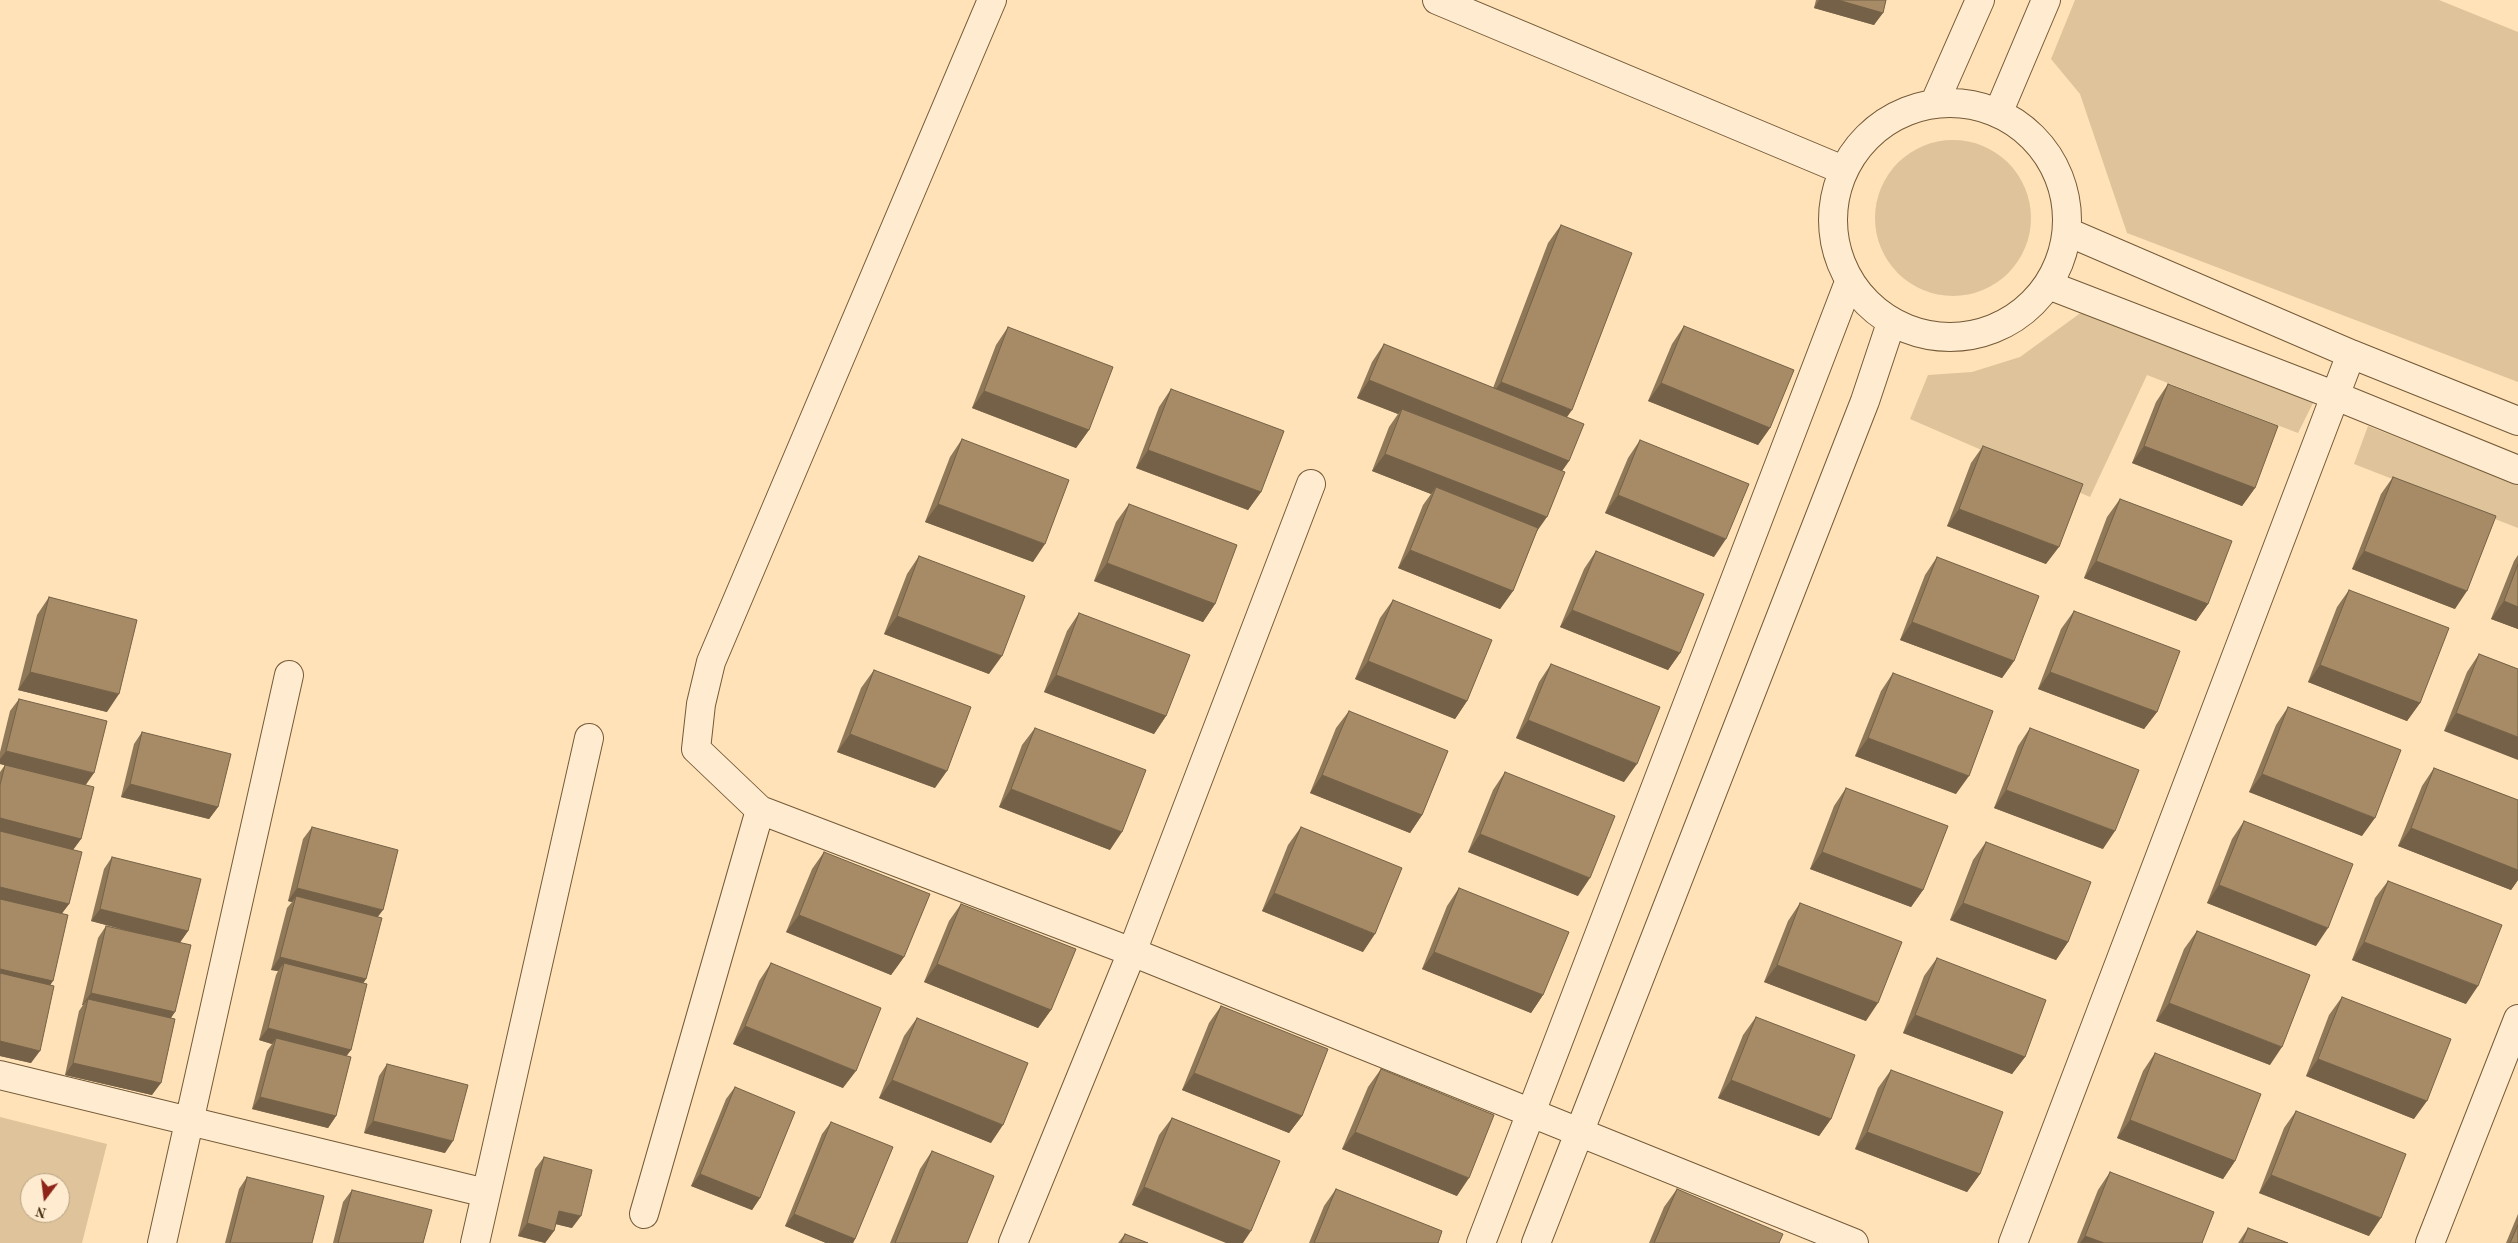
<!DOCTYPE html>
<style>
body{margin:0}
#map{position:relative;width:2518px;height:1243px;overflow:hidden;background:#ffe2b7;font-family:"Old Standard TT",serif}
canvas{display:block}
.north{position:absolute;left:20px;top:1173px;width:50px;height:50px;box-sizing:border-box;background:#ffecd0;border:1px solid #b5a082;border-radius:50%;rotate:195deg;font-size:14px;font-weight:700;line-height:20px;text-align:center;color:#452d0e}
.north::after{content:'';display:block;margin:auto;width:18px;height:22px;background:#8f2418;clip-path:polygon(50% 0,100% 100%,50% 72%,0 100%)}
</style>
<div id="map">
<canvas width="2518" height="1243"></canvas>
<div class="north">N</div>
</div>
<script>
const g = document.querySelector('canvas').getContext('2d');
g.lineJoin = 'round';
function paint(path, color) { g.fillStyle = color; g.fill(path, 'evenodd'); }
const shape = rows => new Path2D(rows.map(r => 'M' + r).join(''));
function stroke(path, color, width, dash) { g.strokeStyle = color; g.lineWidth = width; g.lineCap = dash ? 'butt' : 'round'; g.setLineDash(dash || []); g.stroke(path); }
const green = shape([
 [2075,0,2439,0,2518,32,2518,382,2127,233,2080,94,2051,59],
 '1875 218a78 78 0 1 1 156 0a78 78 0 1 1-156 0Z',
 [2086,309,2314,401,2298,433,2147,375,2090,497,1910,419,1928,375,1972,372,2020,357],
 [2368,426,2518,485,2518,528,2354,464],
 [0,1117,107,1144,82,1243,0,1243],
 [30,1183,60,1183,60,1213,30,1213]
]);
const minor = shape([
 [1437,0,1843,170],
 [1935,102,1980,0],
 '1833 220a117 117 0 1 1 234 0a117 117 0 1 1-234 0Z',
 [1999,111,2046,0],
 [2070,233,2351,354,2518,421],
 [2051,286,2336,396,2518,470],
 [760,810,1132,952,1854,1243],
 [0,1075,486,1193],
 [644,1214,760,810,696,749,701,704,711,662,992,0],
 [162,1243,289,675],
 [475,1243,589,738],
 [1013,1243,1132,952,1311,484],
 [1481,1243,1849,282],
 [1536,1243,1865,401,1891,323],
 [2013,1243,2351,354],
 [2430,1243,2518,1019]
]);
const wall = shape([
 [1816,0,1886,0,1874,25,1814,8],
 [1561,225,1567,417,1569,461,1562,471,1536,533,1513,591,1500,609,1398,568,1423,505,1431,494,1372,471,1389,427,1398,414,1357,398,1372,362,1384,344,1493,388,1548,243],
 [1684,326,1770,428,1758,445,1648,401,1672,344],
 [1008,327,1089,430,1076,448,972,408,996,345],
 [2168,384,2255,488,2242,506,2132,463,2156,402],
 [1171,389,1261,492,1248,510,1136,468,1159,407],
 [962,439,1033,562,925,522,950,457],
 [1640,440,1714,557,1605,513,1628,458],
 [1983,446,2046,564,1947,526,1971,463],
 [2393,477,2455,609,2352,569,2381,494],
 [2120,499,2208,604,2196,621,2084,578,2107,517],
 [1129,504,1215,604,1203,622,1094,581,1116,522],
 [1596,551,1680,653,1668,670,1560,627,1584,569],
 [2518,555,2518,629,2491,619,2514,561],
 [919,556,989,674,884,634,907,574],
 [1937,557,2014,661,2002,678,1900,640,1925,575],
 [2349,590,2420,703,2407,721,2308,682,2337,607],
 [49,597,107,712,18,690,37,615],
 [1393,600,1467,701,1455,719,1355,679,1380,618],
 [2074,611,2157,712,2144,729,2038,689,2061,629],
 [1079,613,1166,716,1154,734,1044,692,1067,631],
 [2479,654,2518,669,2444,731,2467,672],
 [1551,664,1624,782,1516,738,1539,682],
 [874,670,935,788,837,752,861,688],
 [1893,673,1956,794,1855,756,1881,691],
 [19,699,86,785,81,839,73,850,69,904,62,913,50,985,31,1063,0,1056,0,772,5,765,0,764,0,752,10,711],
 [2288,707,2362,836,2249,792,2276,725],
 [1349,711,1422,815,1410,833,1310,793,1336,728],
 [1035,728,1110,850,999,807,1022,745],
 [2030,728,2103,849,1994,808,2018,746],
 [142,732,218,807,209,819,121,797,134,744],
 [2434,768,2518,800,2518,880,2511,890,2398,846,2422,786],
 [1505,772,1578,896,1468,852,1493,790],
 [1846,788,1923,890,1911,907,1810,869,1834,806],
 [2244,821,2316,946,2207,903,2232,839],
 [312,827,378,917,366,979,363,983,351,1050,346,1056,336,1116,328,1128,252,1109,267,1051,272,1044,259,1040,276,975,278,971,271,970,287,908,292,902,288,901,303,839],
 [1301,827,1363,952,1262,911,1288,845],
 [1986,842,2068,942,2056,960,1950,920,1973,860],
 [824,852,904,957,891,975,786,932,812,869],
 [112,857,188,931,180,942,171,1018,152,1095,65,1075,79,1011,83,1005,82,1005,98,938,106,926,128,931,91,921,104,869],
 [2388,881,2466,1004,2352,960,2375,898],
 [1459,888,1543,995,1531,1013,1422,969,1447,906],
 [1800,903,1866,1021,1764,982,1788,921],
 [961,904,1051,1010,1038,1028,924,982,949,921],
 [2197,931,2270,1065,2156,1021,2184,949],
 [1937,958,2025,1057,2012,1074,1903,1033,1924,976],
 [771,963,843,1088,733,1044,759,981],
 [2342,997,2414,1119,2306,1076,2329,1015],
 [1221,1006,1302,1116,1289,1133,1182,1090,1209,1023],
 [1756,1017,1831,1119,1819,1136,1718,1098,1743,1035],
 [917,1018,991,1143,879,1098,904,1036],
 [2155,1053,2235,1161,2223,1179,2117,1138,2143,1071],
 [387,1064,445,1153,364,1133,379,1076],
 [1381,1069,1457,1196,1342,1149,1368,1087],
 [1891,1070,1980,1174,1967,1192,1855,1149,1878,1088],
 [735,1087,760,1198,752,1210,691,1186,726,1099],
 [2296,1111,2369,1236,2259,1193,2284,1128],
 [1172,1118,1280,1161,1132,1205,1159,1135],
 [831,1122,855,1239,853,1243,826,1243,785,1226,822,1134],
 [932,1151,967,1243,890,1243,920,1169],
 [544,1157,572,1228,556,1224,554,1231,545,1243,518,1236,535,1169],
 [2110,1172,2202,1243,2077,1243,2098,1190],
 [247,1177,312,1243,225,1243,239,1189],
 [1336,1189,1438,1243,1309,1243,1324,1206],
 [1677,1189,1779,1243,1649,1243,1664,1207],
 [352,1190,423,1243,333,1243,343,1202],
 [2518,1214,2518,1243,2506,1243],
 [2248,1228,2288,1243,2238,1243],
 [1125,1234,1148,1243,1118,1243]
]);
const shadedWall = shape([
 [1819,0,1838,0,1883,13,1874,25,1814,8],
 [1369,380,1569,461,1557,478,1402,409,1398,414,1357,398],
 [1501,382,1572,410,1560,427,1488,400],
 [1661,383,1770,428,1758,445,1648,401],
 [984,391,1089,430,1076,448,972,408],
 [2144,446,2255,488,2242,506,2132,463],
 [1148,450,1261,492,1248,510,1136,468],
 [1385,454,1547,517,1535,534,1436,487,1431,494,1372,471],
 [1618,495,1726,539,1714,557,1605,513],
 [938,504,1045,544,1033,562,925,522],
 [1959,509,2059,547,2046,564,1947,526],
 [1410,550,1513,591,1500,609,1398,568],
 [2364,551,2467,591,2455,609,2352,569],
 [2096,561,2208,604,2196,621,2084,578],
 [1107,563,1215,604,1203,622,1094,581],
 [2504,601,2518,607,2518,629,2491,619],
 [1572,610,1680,653,1668,670,1560,627],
 [897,616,1002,656,989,674,884,634],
 [1912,622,2014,661,2002,678,1900,640],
 [1368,661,1467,701,1455,719,1355,679],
 [2320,665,2420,703,2407,721,2308,682],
 [30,672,119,694,107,712,18,690],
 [2050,672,2157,712,2144,729,2038,689],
 [1056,675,1166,716,1154,734,1044,692],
 [2456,713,2518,737,2518,760,2444,731],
 [1528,720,1637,764,1624,782,1516,738],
 [850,734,947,771,935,788,837,752],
 [1868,738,1969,776,1956,794,1855,756],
 [6,751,94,773,85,786,0,764,0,759],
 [2262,774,2375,818,2362,836,2249,792],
 [1322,775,1422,815,1410,833,1310,793],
 [130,784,218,807,209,819,121,797],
 [1011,789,1122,832,1110,850,999,807],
 [2006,790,2115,831,2103,849,1994,808],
 [0,818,81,839,72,851,0,833],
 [2411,828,2518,870,2518,880,2511,890,2398,846],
 [1480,834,1590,878,1578,896,1468,852],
 [1822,852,1923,890,1911,907,1810,869],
 [2219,885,2328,928,2316,946,2207,903],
 [0,887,69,904,60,916,0,901],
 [297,888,383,910,374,922,296,896,292,902,288,901],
 [1274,893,1375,934,1363,952,1262,911],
 [1963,903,2068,942,2056,960,1950,920],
 [100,909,188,931,179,944,91,921],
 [799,915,904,957,891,975,786,932],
 [2364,942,2478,986,2466,1004,2352,960],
 [1434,952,1543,995,1531,1013,1422,969],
 [280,957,366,979,358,991,284,963,278,971,271,970],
 [937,964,1051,1010,1038,1028,924,982],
 [1777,965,1878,1003,1866,1021,1764,982],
 [0,969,53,981,45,993,0,983],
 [91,993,175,1012,167,1024,88,999,83,1005,82,1005],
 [2169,1003,2282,1047,2270,1065,2156,1021],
 [1915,1015,2025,1057,2012,1074,1903,1033],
 [745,1026,856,1071,843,1088,733,1044],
 [268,1028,351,1050,342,1062,276,1038,272,1044,259,1040],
 [0,1041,40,1051,31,1063,0,1056],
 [2318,1059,2427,1101,2414,1119,2306,1076],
 [73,1063,161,1083,152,1095,65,1075],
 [1194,1073,1302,1116,1289,1133,1182,1090],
 [892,1080,1003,1125,991,1143,879,1098],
 [1731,1080,1831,1119,1819,1136,1718,1098],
 [260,1097,336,1116,328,1128,252,1109],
 [2130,1120,2235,1161,2223,1179,2117,1138],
 [373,1121,453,1141,445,1153,364,1133],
 [1355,1132,1469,1178,1457,1196,1342,1149],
 [1867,1132,1980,1174,1967,1192,1855,1149],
 [700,1174,760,1198,752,1210,691,1186],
 [2271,1175,2381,1218,2369,1236,2259,1193],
 [1144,1187,1251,1231,1243,1243,1226,1243,1132,1205],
 [559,1211,581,1216,572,1228,551,1223],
 [794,1214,855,1239,853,1243,826,1243,785,1226],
 [527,1223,554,1231,545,1243,518,1236],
 [2085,1236,2104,1243,2080,1243]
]);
const building = shape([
 [1838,0,1886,0,1883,13,1838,0],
 [1561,225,1632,253,1572,410,1501,382,1561,225],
 [1684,326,1794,370,1770,428,1661,383,1684,326],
 [1008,327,1113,367,1089,430,984,391,1008,327],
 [1384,344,1584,424,1569,461,1369,380,1384,344],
 [2168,384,2278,426,2255,488,2144,446,2168,384],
 [1171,389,1284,431,1261,492,1148,450,1171,389],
 [1402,409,1565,472,1547,517,1385,454,1402,409],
 [962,439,1069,480,1045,544,938,504,962,439],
 [1640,440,1749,484,1726,539,1618,495,1640,440],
 [1983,446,2083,484,2059,547,1959,509,1983,446],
 [2393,477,2496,516,2467,591,2364,551,2393,477],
 [1436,487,1538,528,1513,591,1410,550,1436,487],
 [2120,499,2232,541,2208,604,2096,561,2120,499],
 [1129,504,1237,545,1215,604,1107,563,1129,504],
 [1596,551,1704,594,1680,653,1572,610,1596,551],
 [919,556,1025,596,1002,656,897,616,919,556],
 [1937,557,2039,596,2014,661,1912,622,1937,557],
 [2518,564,2518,607,2504,601,2518,564],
 [2349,590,2449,628,2420,703,2320,665,2349,590],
 [49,597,137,620,119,694,30,672,49,597],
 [1393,600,1492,640,1467,701,1368,661,1393,600],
 [2074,611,2180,651,2157,712,2050,672,2074,611],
 [1079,613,1190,655,1166,716,1056,675,1079,613],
 [2479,654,2518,669,2518,737,2456,713,2479,654],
 [1551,664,1660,707,1637,764,1528,720,1551,664],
 [874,670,971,707,947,771,850,734,874,670],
 [1893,673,1993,711,1969,776,1868,738,1893,673],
 [19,699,107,721,94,773,6,751,19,699],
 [2288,707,2401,750,2375,818,2262,774,2288,707],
 [1349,711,1448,751,1422,815,1322,775,1349,711],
 [1035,728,1146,770,1122,832,1011,789,1035,728],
 [2030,728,2139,770,2115,831,2006,790,2030,728],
 [142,732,231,754,218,807,130,784,142,732],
 [5,765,94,787,81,839,0,818,0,785,5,765],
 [2434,768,2518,800,2518,870,2411,828,2434,768],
 [1505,772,1615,816,1590,878,1480,834,1505,772],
 [1846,788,1948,826,1923,890,1822,852,1846,788],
 [2244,821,2353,864,2328,928,2219,885,2244,821],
 [312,827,398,850,383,910,297,888,312,827],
 [1301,827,1402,868,1375,934,1274,893,1301,827],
 [0,831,82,852,69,904,0,887,0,831],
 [1986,842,2091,882,2068,942,1963,903,1986,842],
 [824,852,930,894,904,957,799,915,824,852],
 [112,857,201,879,188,931,100,909,112,857],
 [2388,881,2502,925,2478,986,2364,942,2388,881],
 [1459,888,1569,932,1543,995,1434,952,1459,888],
 [296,896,382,918,366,979,280,957,296,896],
 [0,899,68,915,53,981,0,969,0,899],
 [1800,903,1902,942,1878,1003,1777,965,1800,903],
 [961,904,1076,949,1051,1010,937,964,961,904],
 [106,926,191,945,175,1012,91,993,106,926],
 [2197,931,2310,975,2282,1047,2169,1003,2197,931],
 [1937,958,2046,1000,2025,1057,1915,1015,1937,958],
 [284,963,367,984,351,1050,268,1028,284,963],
 [771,963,881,1008,856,1071,745,1026,771,963],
 [0,973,54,986,40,1051,0,1041,0,973],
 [2342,997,2451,1039,2427,1101,2318,1059,2342,997],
 [88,999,175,1019,161,1083,73,1063,88,999],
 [1221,1006,1328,1049,1302,1116,1194,1073,1221,1006],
 [1756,1017,1855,1055,1831,1119,1731,1080,1756,1017],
 [917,1018,1028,1063,1003,1125,892,1080,917,1018],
 [276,1038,351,1057,336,1116,260,1097,276,1038],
 [2155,1053,2261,1094,2235,1161,2130,1120,2155,1053],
 [387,1064,468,1085,453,1141,373,1121,387,1064],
 [1381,1069,1494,1115,1469,1178,1355,1132,1381,1069],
 [1891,1070,2003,1112,1980,1174,1867,1132,1891,1070],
 [735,1087,795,1112,760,1198,700,1174,735,1087],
 [2296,1111,2406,1154,2381,1218,2271,1175,2296,1111],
 [1172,1118,1280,1161,1251,1231,1144,1187,1172,1118],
 [831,1122,893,1147,855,1239,794,1214,831,1122],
 [932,1151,994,1176,967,1243,895,1243,932,1151],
 [544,1157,592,1170,581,1216,559,1211,554,1231,527,1223,544,1157],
 [2110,1172,2214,1212,2202,1243,2104,1243,2085,1236,2110,1172],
 [247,1177,324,1196,312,1243,230,1243,247,1177],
 [1336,1189,1442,1231,1438,1243,1314,1243,1336,1189],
 [1677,1189,1783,1234,1779,1243,1654,1243,1677,1189],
 [352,1190,432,1210,423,1243,338,1243,352,1190],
 [2518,1225,2518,1243,2510,1243,2518,1225],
 [2248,1228,2288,1243,2242,1243,2248,1228],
 [1125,1234,1148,1243,1121,1243,1125,1234]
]);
paint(green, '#dfc39a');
stroke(minor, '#745a38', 30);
stroke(minor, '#ffecd0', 28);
paint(wall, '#8f7858');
paint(shadedWall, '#746147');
paint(building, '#a68b66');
stroke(building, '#746147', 1);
</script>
